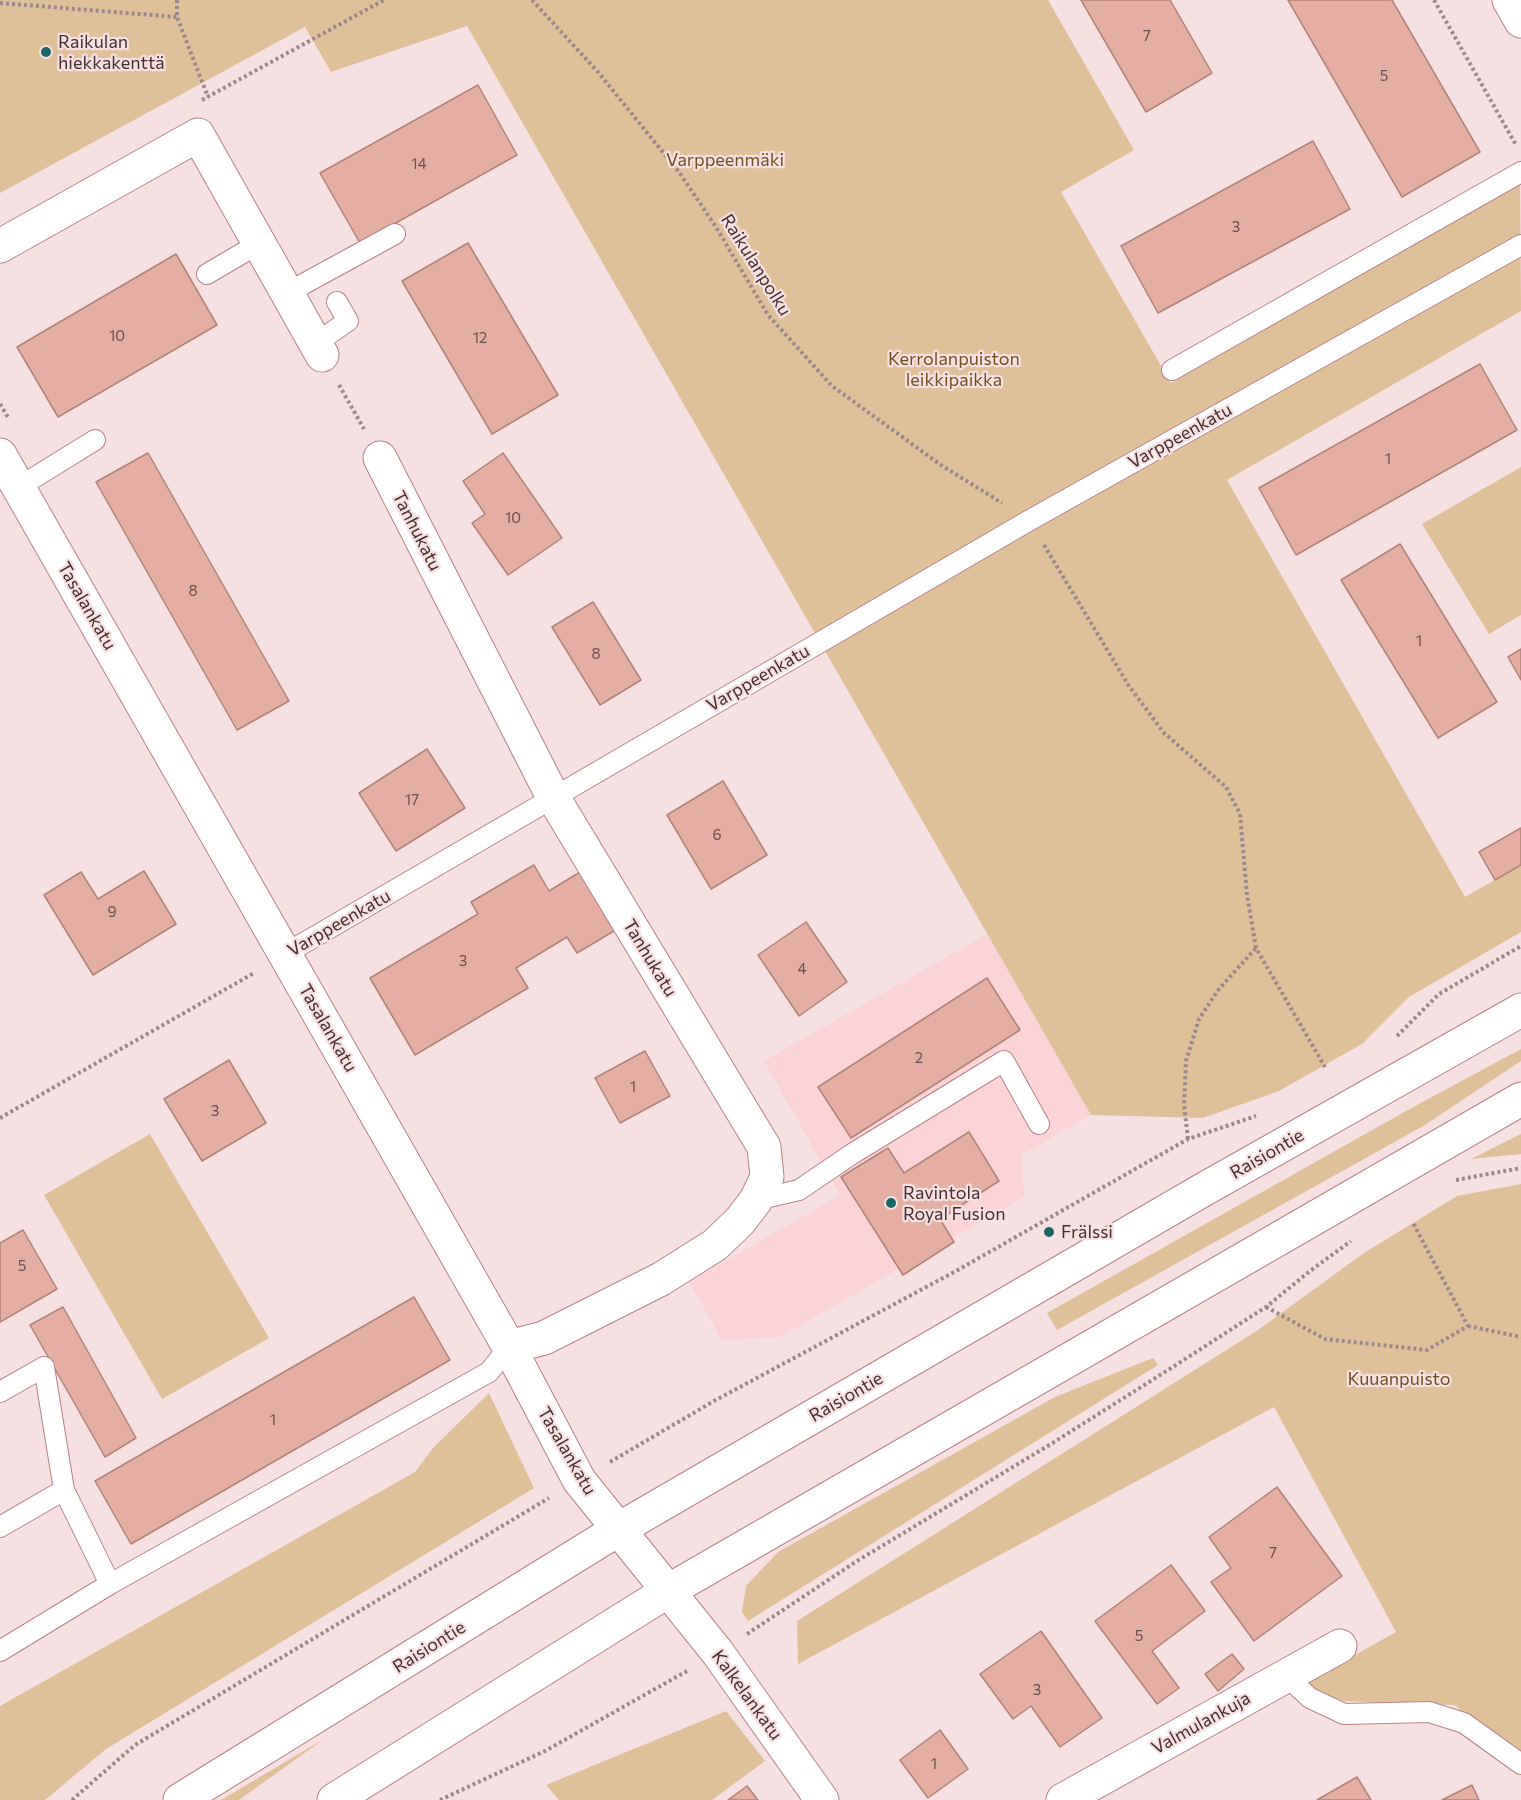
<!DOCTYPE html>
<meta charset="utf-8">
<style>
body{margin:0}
canvas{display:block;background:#f7e0e1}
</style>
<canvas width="1521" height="1800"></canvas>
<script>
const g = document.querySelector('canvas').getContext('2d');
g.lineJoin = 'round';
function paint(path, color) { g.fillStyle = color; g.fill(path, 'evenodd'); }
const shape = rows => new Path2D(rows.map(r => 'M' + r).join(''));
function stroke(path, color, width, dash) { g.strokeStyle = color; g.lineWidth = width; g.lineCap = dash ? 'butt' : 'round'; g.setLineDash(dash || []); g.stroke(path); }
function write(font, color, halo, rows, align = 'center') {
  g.font = font + ' Commissioner,sans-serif'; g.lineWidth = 4.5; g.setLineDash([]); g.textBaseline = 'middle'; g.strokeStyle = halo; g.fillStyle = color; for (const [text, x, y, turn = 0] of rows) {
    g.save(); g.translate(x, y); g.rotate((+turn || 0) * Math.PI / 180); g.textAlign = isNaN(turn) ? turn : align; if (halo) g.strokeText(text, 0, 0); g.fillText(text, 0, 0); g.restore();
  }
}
const built = shape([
 [987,934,1091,1115,1022,1155,1024,1197,780,1337,722,1340,689,1282,840,1195,764,1061]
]);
const green = shape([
 [0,0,1048,0,1134,150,1061,192,1171,383,1520,183,1521,311,1227,480,1465,897,1521,865,1521,932,1409,997,1362,1044,1279,1091,1203,1118,1091,1115,467,26,331,72,305,27,0,193],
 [1521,467,1521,615,1489,634,1422,524],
 [1521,1049,1521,1061,1425,1125,1057,1330,1047,1313,1415,1106],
 [150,1134,269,1338,162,1399,44,1195],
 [1521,1134,1521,1154,1471,1159],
 [1521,1184,1521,1767,1455,1705,1344,1701,1309,1688,1309,1681,1396,1632,1274,1407,798,1664,797,1621,1258,1330,1364,1253,1457,1196],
 [1153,1358,1158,1365,748,1621,742,1612,746,1586,778,1552,1055,1397],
 [489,1393,534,1488,106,1749,45,1800,0,1800,0,1706,415,1472,433,1448],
 [726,1711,765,1761,712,1800,559,1800,546,1785],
 [324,1739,239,1800,221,1800]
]);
const building = shape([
 [1081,0,1170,0,1212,73,1146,112,1081,0],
 [1288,0,1392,0,1480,152,1402,197,1288,0],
 [478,85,517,155,360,243,320,173,478,85],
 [1313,141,1350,209,1158,313,1121,246,1313,141],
 [468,243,558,395,492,434,402,281,468,243],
 [176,254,217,325,58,417,17,347,176,254],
 [1480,364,1517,430,1296,555,1259,488,1480,364],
 [148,453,289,701,237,730,96,482,148,453],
 [503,453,562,538,508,575,472,523,485,514,463,481,503,453],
 [1400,544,1497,702,1438,738,1341,580,1400,544],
 [593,602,641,680,600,705,552,627,593,602],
 [1521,649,1521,680,1508,657,1521,649],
 [427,749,465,808,396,851,359,793,427,749],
 [723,781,767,855,711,889,667,815,723,781],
 [1521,828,1521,865,1495,880,1479,852,1521,828],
 [534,865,549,891,585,869,619,928,577,953,567,937,516,968,528,988,415,1055,370,978,478,914,471,902,534,865],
 [144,871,176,924,93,975,44,895,81,872,98,899,144,871],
 [806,922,847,982,799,1016,758,955,806,922],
 [987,978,1020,1030,851,1138,818,1087,987,978],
 [645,1051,670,1096,620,1123,595,1078,645,1051],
 [229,1060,266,1123,202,1161,164,1099,229,1060],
 [969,1132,999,1181,940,1219,954,1242,903,1275,841,1177,888,1148,904,1173,969,1132],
 [23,1230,57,1289,0,1322,0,1243,23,1230],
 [414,1297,450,1360,131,1544,95,1481,414,1297],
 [63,1307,136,1438,105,1457,30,1325,63,1307],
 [1277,1487,1342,1576,1254,1641,1211,1582,1231,1568,1209,1537,1277,1487],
 [1171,1565,1205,1611,1152,1651,1179,1688,1157,1704,1095,1621,1171,1565],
 [1041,1631,1102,1718,1060,1747,1031,1706,1013,1719,980,1674,1041,1631],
 [1232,1654,1244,1669,1218,1691,1205,1674,1232,1654],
 [940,1730,968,1769,928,1798,900,1760,940,1730],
 [1357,1777,1371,1800,1317,1800,1357,1777],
 [1472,1785,1479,1800,1442,1800,1472,1785],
 [747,1786,758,1800,728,1800,747,1786]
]);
const path = shape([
 [177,0,177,17,208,97],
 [532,0,598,72,679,172,716,227,768,315,832,386,941,465,1002,503],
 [1434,0,1516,145],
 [0,3,177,17],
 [202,100,384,0],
 [339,385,364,429],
 [0,404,9,419],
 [1044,545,1129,686,1164,733,1226,787,1240,814,1247,895,1256,948,1325,1067],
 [1397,1036,1439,994,1521,946],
 [0,1118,254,973],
 [1188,1139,1184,1105,1186,1061,1199,1019,1219,989,1256,948],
 [1456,1180,1521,1168],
 [1266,1307,1325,1339,1427,1350,1468,1326,1413,1223],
 [1468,1326,1521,1337],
 [610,1462,714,1401,956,1271,1188,1139,1256,1116],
 [747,1634,857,1561,1051,1444,1168,1370,1266,1307,1310,1271,1351,1241],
 [72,1800,135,1745,549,1498],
 [440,1800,545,1751,687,1671]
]);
const lane = shape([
 [207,274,258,244],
 [287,293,395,234],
 [316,343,348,321,337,302],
 [1172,370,1521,172],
 [19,487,95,440],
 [285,954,1030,520,1521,245],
 [756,1200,799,1190,852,1154,1004,1061,1039,1124],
 [0,1392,44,1367,64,1490,110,1584],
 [0,1527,64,1490],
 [0,1651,110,1584,489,1372,509,1347],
 [1286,1676,1310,1698,1344,1714,1429,1712,1464,1723,1521,1764]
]);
const street = shape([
 [0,246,198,135,322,355],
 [0,455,509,1347,579,1480,718,1653,822,1800],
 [380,458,553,797,764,1147,767,1177,756,1200,740,1221,715,1245,661,1279,544,1338,509,1347],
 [1063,1800,1340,1646]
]);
const secondary = shape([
 [1509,0,1521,21],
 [180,1800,619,1529,1201,1191,1521,1010],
 [334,1800,668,1591,1521,1099]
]);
const markers = [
 [46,52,6,"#196766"],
 [891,1203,6,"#196766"],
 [1049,1232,6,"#196766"]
];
const numberNames = [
 ["7",1147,36],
 ["5",1384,76],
 ["14",419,164],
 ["3",1236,227],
 ["10",117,336],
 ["12",480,338],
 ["1",1388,459],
 ["10",513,518],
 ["8",193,591],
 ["1",1419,641],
 ["8",596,654],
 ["17",412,800],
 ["6",717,835],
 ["9",112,912],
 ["3",463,961],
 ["4",802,969],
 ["2",919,1058],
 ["1",633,1087],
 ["3",215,1111],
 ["5",22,1266],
 ["1",273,1420],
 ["7",1273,1553],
 ["5",1139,1636],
 ["3",1037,1690],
 ["1",934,1764]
];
const poiNames = [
 ["Raikulan",58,42],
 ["hiekkakenttä",58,63],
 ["Ravintola",903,1193],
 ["Royal Fusion",903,1214],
 ["Frälssi",1061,1232]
];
const parkNames = [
 ["Varppeenmäki",725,160],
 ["Kerrolanpuiston",954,359],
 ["leikkipaikka",954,380],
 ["Kuuanpuisto",1399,1379]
];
const streetNames = [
 ["Raikulanpolku",756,265,58],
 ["Varppeenkatu",1180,436,-29],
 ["Tanhukatu",417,531,63],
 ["Tasalankatu",87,606,60],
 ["Varppeenkatu",758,678,-30],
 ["Varppeenkatu",339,923,-30],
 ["Tanhukatu",650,958,59],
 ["Tasalankatu",328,1028,60],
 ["Raisiontie",1267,1154,-30],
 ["Raisiontie",846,1397,-30],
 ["Tasalankatu",567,1451,60],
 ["Raisiontie",429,1647,-32],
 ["Kalkelankatu",747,1695,54],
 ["Valmulankuja",1201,1723,-29]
];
paint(built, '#fcd4d7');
paint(green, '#e0c098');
paint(building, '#e4afa2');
stroke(building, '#b38176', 1.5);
stroke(lane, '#b68186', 22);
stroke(street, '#b68186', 35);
stroke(secondary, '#b68186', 35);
stroke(path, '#9d8788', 4, [3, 3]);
stroke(lane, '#fff', 20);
stroke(street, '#fff', 33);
stroke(secondary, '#fff', 33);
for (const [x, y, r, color] of markers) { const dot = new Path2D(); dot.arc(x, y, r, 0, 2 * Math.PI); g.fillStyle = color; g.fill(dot); stroke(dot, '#f7e0e1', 2); }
write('15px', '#6c4e4c', null, numberNames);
write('18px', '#442e30', '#f7e0e1', poiNames, 'left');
write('18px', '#71501e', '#f7e0e1', parkNames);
write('18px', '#442e30', '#f7e0e1', streetNames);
</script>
